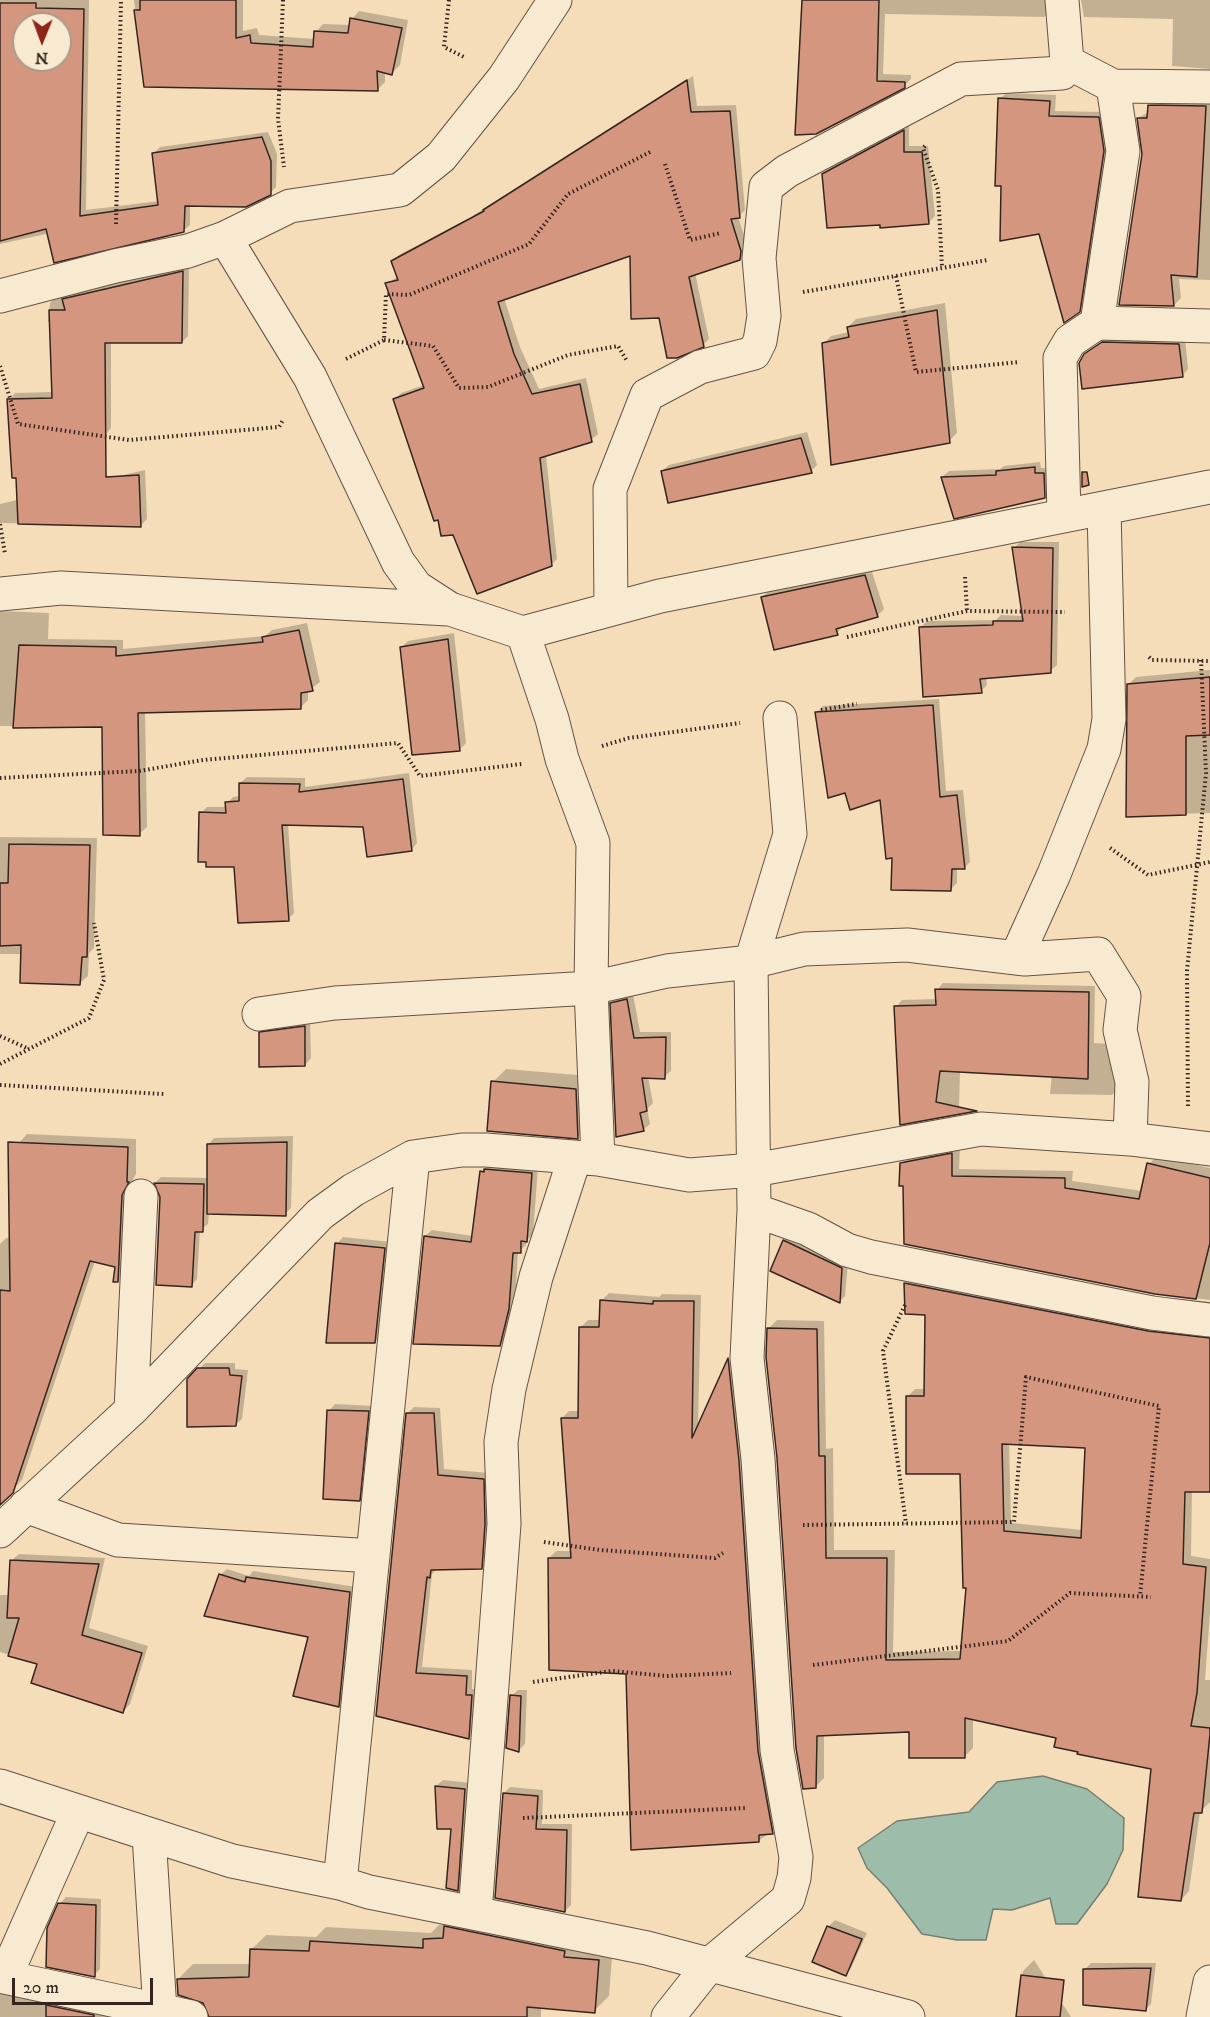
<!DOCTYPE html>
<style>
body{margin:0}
#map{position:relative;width:1210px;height:2017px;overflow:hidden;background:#f4ddb8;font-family:"IM FELL DW Pica",serif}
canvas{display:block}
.north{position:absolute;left:12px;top:12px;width:60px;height:60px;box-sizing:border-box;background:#f8e9d1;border:2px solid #aa9b89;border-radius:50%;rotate:181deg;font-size:16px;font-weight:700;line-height:24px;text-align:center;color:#35251e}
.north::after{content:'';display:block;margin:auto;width:21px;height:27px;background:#8f2418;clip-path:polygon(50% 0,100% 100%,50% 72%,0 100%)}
.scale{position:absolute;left:12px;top:1978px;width:141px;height:27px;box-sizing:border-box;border:3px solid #35251e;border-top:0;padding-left:8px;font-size:18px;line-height:21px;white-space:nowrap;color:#35251e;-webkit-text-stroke:4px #f8e9d1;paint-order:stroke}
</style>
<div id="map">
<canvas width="1210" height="2017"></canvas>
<div class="north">N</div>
<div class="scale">20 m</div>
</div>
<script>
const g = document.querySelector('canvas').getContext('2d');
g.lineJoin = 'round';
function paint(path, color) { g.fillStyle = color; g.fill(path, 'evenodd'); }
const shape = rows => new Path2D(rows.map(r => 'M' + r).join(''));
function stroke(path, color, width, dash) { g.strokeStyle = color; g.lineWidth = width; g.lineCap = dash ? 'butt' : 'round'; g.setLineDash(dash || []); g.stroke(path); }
const water = shape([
 [1043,1776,1087,1789,1124,1818,1123,1850,1107,1884,1077,1924,1056,1924,1050,1898,1012,1910,993,1909,986,1940,957,1940,922,1934,887,1888,867,1868,858,1848,897,1821,969,1812,997,1782,1043,1776]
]);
const shadow = shape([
 [0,0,89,0,86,210,159,201,153,154,160,147,268,132,277,154,276,187,270,193,190,204,190,225,183,231,53,261,55,232,0,244],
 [24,24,60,24,60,60,24,60],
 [134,0,243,0,243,31,257,28,259,35,315,39,316,32,323,24,351,25,352,19,359,11,408,20,400,65,392,73,385,71,385,82,377,90,145,86],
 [804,0,1051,0,1051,10,1044,17,885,14,883,74,911,75,911,79,904,86,816,133],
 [1081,0,1210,0,1210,69,1172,66,1173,19,1084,17],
 [693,76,697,106,736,105,745,210,738,217,747,244,746,253,740,259,695,273,709,339,703,345,660,317,632,254,504,298,520,347,539,389,586,378,598,434,591,440,546,455,557,559,551,565,453,533,439,518,395,399,401,393,424,385,387,284,398,276,392,261,399,255,465,220,464,228,474,215],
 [1006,93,1056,95,1055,111,1105,112,1110,144,1085,304,1079,311,1040,232,1003,185,1000,99],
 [1210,98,1210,280,1179,279,1181,298,1174,305,1138,118,1149,112,1149,106,1156,99],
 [909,126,909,146,928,146,935,216,929,222,881,223,824,174,830,168],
 [189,266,188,336,182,342,111,342,111,428,105,435,9,400,15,393,53,392,51,322,48,322,50,303,56,297],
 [945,303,957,433,949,441,823,344,831,336,849,332,848,327,856,319],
 [1110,336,1185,338,1188,369,1182,376,1085,355],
 [807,432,817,465,811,471,662,471,669,465],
 [1040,462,1041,468,1050,468,1050,490,1044,497,942,477,949,471,1000,469,1004,466],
 [145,470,147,519,141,525,0,523,0,504],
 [1020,542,1059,542,1057,665,1050,671,986,677,987,685,981,691,921,627,927,621,996,620,1001,615,1024,616,1014,548],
 [871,569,884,609,878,615,843,625,837,633,762,597,769,591],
 [0,611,49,613,48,639,123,640,123,649,265,636,272,630,307,623,320,682,308,691,308,700,300,708,145,711,147,827,139,834,103,726,0,726],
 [454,633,466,743,460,749,402,647,408,641],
 [1210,670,1210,813,1128,815,1128,685,1136,677],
 [939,699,946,791,963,790,970,862,964,868,957,868,957,883,951,889,893,856,881,798,817,712,823,706],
 [409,773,417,843,411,850,365,825,288,824,294,913,288,919,235,866,201,813,207,807,227,807,227,803,233,797,240,796,240,783,247,777,305,778,305,787],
 [0,837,97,838,94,948,89,953,88,976,80,983,22,954,0,954],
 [943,983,1095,986,1094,1043,1111,1044,1118,1089,1112,1095,1050,1094,1052,1074,960,1072,959,1107,902,1123,896,1007,902,1000,937,999,937,990],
 [633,994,640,1032,671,1032,671,1071,664,1077,648,1077,653,1103,647,1109,650,1124,643,1130,612,1003,618,997],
 [310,1021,311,1058,305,1065,260,1033,267,1027],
 [506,1069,589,1076,591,1124,578,1137,493,1082],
 [27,1134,136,1139,136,1174,130,1185,126,1272,118,1281,117,1266,95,1261,22,1480,14,1488,0,1484,0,1244,6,1238,17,1238,19,1143],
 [293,1136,291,1208,285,1214,209,1213,208,1224,200,1230,197,1279,191,1286,155,1183,161,1177,208,1178,208,1145,214,1138],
 [960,1146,959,1169,1073,1171,1072,1181,1143,1191,1149,1164,1157,1156,1210,1168,1210,1300,1155,1293,904,1163,913,1154],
 [488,1165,538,1167,533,1234,527,1240,526,1245,518,1252,515,1302,506,1338,500,1344,425,1236,432,1230,473,1236,481,1172],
 [791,1235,848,1262,845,1296,839,1302,784,1241],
 [343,1237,391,1242,381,1336,375,1342,337,1244],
 [914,1275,1210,1330,1210,1490,1192,1490,1191,1556,1210,1559,1210,1613,1205,1680,1210,1680,1210,1802,1200,1812,1189,1891,1181,1900,1153,1767,1080,1751,1057,1737,973,1718,973,1748,965,1756,911,1730,824,1734,824,1778,815,1787,769,1328,777,1320,824,1321,826,1449,833,1448,834,1550,895,1550,893,1652,962,1651,968,1587,962,1472,907,1397,915,1389,926,1389,927,1313,906,1283],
 [1009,1443,1087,1447,1083,1530,1011,1523],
 [609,1293,659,1297,662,1294,701,1295,698,1426,730,1359,735,1353,780,1826,758,1841,627,1672,549,1558,556,1551,572,1551,562,1418,569,1411,579,1411,581,1327,588,1320,601,1320,602,1300],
 [205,1363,235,1363,235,1369,248,1370,242,1419,235,1425,189,1379],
 [335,1404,374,1406,365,1493,359,1500,329,1411],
 [414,1407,440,1408,444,1469,489,1473,488,1562,481,1568,436,1570,432,1574,422,1667,472,1670,472,1689,478,1689,475,1732,469,1738,377,1715,408,1413],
 [19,1554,105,1558,89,1628,148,1646,130,1704,123,1712,39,1663,0,1652,0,1595,10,1595,11,1561],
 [227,1569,249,1576,253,1571,356,1587,345,1700,338,1706,310,1636,220,1575],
 [518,1690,527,1690,525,1744,519,1750,511,1696],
 [443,1780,471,1783,464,1883,457,1889,453,1827,436,1786],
 [510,1787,543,1790,542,1824,572,1824,571,1905,565,1911,504,1793],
 [66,1897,101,1899,100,1969,94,1975,60,1904],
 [835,1920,867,1933,851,1968,845,1974,814,1961,829,1926],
 [448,1924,613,1945,609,1996,594,2011,541,2007,541,2017,211,2017,204,2001,178,1979,193,1964,251,1964,251,1950,266,1935,316,1937,326,1927,431,1933,439,1925],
 [1034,1960,1071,2017,1018,2017,1023,1971],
 [1091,1963,1156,1963,1151,2004,1145,2010,1084,1970],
 [0,1982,183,2017,0,2017]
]);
const building = shape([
 [140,0,236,0,236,38,250,35,251,43,313,47,314,31,348,33,350,18,402,28,392,75,377,71,378,91,144,87,134,10,140,10,140,0],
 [802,0,879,0,877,81,905,82,905,88,816,134,795,135,802,0],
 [0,3,36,3,36,8,84,9,80,216,158,205,152,153,262,137,271,161,271,195,246,207,185,206,184,232,54,263,46,229,0,241,0,3],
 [24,24,60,24,60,60,24,60,24,24],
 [687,80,691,112,730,111,740,218,731,219,741,251,740,260,689,277,704,347,677,358,667,358,659,318,631,319,630,256,498,302,514,354,532,394,580,384,592,442,540,458,552,566,477,594,453,535,441,536,438,520,434,521,393,399,424,388,385,283,398,280,391,261,484,211,483,210,687,80],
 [998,98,1050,101,1049,116,1099,117,1104,151,1080,312,1064,323,1039,234,1000,241,1001,186,995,186,998,98],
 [1148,105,1206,106,1197,277,1171,275,1174,306,1119,305,1142,154,1137,118,1147,118,1148,105],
 [904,130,904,152,922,152,929,224,880,228,880,225,827,228,822,174,904,130],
 [183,271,182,343,105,343,106,477,139,475,141,527,18,524,16,478,12,478,7,399,52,398,49,310,65,310,62,299,183,271],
 [937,310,950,443,831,465,822,343,849,337,847,327,937,310],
 [1102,342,1179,344,1183,377,1082,389,1079,363,1084,354,1102,342],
 [801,438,812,473,668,503,661,471,801,438],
 [1035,467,1035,473,1044,473,1045,498,954,519,941,477,996,475,996,471,1035,467],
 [1082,472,1087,472,1089,485,1082,487,1082,472],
 [1012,547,1053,548,1051,673,980,679,982,693,923,697,919,627,993,625,993,621,1023,621,1012,547],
 [865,575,878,617,836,629,838,635,774,650,761,597,865,575],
 [299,630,313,691,301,693,301,709,138,713,140,836,103,835,102,727,13,728,19,645,116,647,116,656,263,642,262,637,299,630],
 [448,639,460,751,412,755,400,647,448,639],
 [1210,677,1210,735,1186,736,1186,815,1126,817,1127,684,1210,677],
 [933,705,940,797,957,795,965,869,952,869,951,891,891,890,892,858,886,859,880,800,850,810,845,793,828,798,815,712,933,705],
 [403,779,412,851,367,857,363,827,282,825,289,921,238,923,234,867,206,867,206,862,198,862,199,812,226,813,225,802,239,801,239,783,300,784,299,792,403,779],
 [9,844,90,845,87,957,82,957,80,985,20,983,21,945,0,946,0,883,8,883,9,844],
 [935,989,1089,992,1088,1079,940,1071,936,1102,977,1111,900,1125,894,1006,936,1005,935,989],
 [627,999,634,1038,666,1037,665,1079,642,1078,647,1111,640,1113,644,1131,616,1137,610,1003,627,999],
 [305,1026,305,1066,259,1067,259,1032,305,1026],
 [491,1081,576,1089,578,1139,487,1131,491,1081],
 [8,1142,128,1147,127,1182,129,1182,122,1195,118,1282,113,1282,115,1267,90,1261,13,1493,0,1505,0,1290,10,1291,8,1142],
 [287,1142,286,1216,207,1214,207,1144,287,1142],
 [952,1153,952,1176,1065,1178,1065,1188,1139,1199,1147,1163,1210,1178,1210,1243,1196,1299,1155,1294,904,1244,903,1186,899,1186,900,1163,952,1153],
 [484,1169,532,1173,527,1242,521,1241,521,1253,513,1253,509,1309,500,1346,413,1344,424,1236,471,1242,480,1171,484,1172,484,1169],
 [154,1183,204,1184,203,1232,195,1232,192,1287,156,1285,160,1197,154,1183],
 [783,1240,842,1268,840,1303,770,1271,783,1240],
 [335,1243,385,1248,375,1343,326,1343,335,1243],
 [904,1283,1148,1331,1210,1338,1210,1492,1185,1492,1183,1564,1206,1567,1197,1693,1191,1726,1210,1728,1210,1734,1202,1813,1194,1813,1181,1901,1138,1897,1151,1769,1077,1754,1078,1752,1054,1747,1056,1738,965,1718,965,1758,909,1758,909,1732,817,1736,816,1788,803,1789,796,1748,777,1458,766,1357,767,1328,817,1329,819,1456,825,1456,826,1558,887,1558,886,1660,960,1659,966,1588,963,1588,960,1474,906,1474,906,1396,924,1396,925,1315,905,1314,904,1283],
 [1002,1444,1085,1448,1081,1538,1004,1531,1002,1444],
 [600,1300,653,1304,653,1301,694,1301,692,1438,728,1358,739,1461,758,1751,773,1834,759,1835,759,1842,631,1850,626,1674,549,1670,548,1558,571,1558,561,1418,578,1418,579,1327,599,1327,600,1300],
 [197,1368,229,1368,230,1375,242,1376,236,1426,187,1427,187,1379,197,1368],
 [327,1410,369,1411,360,1501,323,1499,327,1410],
 [406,1413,434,1413,438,1475,484,1479,485,1524,482,1569,431,1570,430,1578,427,1577,416,1673,467,1676,466,1695,472,1695,469,1739,376,1716,406,1413],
 [10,1560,99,1564,82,1635,142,1653,123,1713,31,1683,37,1664,8,1656,19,1618,7,1618,10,1560],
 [219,1574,245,1582,246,1577,350,1592,339,1707,293,1696,308,1637,204,1616,219,1574],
 [510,1695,521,1696,519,1752,506,1748,510,1695],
 [435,1786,465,1789,458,1891,446,1888,451,1829,437,1829,435,1786],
 [503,1793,538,1796,536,1829,567,1830,565,1912,495,1898,503,1793],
 [58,1903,96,1905,95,1977,46,1967,47,1928,58,1903],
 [444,1926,565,1951,564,1957,599,1960,595,2013,527,2007,527,2017,209,2017,203,2003,178,1995,177,1979,249,1977,250,1949,309,1951,310,1941,423,1948,423,1939,443,1938,444,1926],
 [827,1926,862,1939,846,1976,812,1962,827,1926],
 [1151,1968,1146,2011,1083,2005,1083,1969,1151,1968],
 [1021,1975,1064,1980,1060,2017,1016,2017,1021,1975],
 [46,2005,94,2015,94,2017,46,2017,46,2005]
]);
const path = shape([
 [283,0,278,119,284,167],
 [449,0,444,47,466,58],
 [925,146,923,148,938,190,942,267],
 [665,164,690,240,721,233],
 [116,224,121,0],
 [896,276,916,372,1020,362],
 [803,292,988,260],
 [384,340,433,346,459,388,488,387,568,355,618,346,627,361],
 [346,359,384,340,386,294,409,295,529,244,568,194,652,151],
 [0,366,18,424,129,440,279,427,283,420],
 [0,524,5,554],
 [965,577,967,611],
 [847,637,967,611,1065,612],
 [1149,657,1152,660,1210,661],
 [821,710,857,704],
 [602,746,629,738,740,723],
 [0,778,139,771,203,760,398,743,420,776,522,764],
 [1110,848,1148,875,1210,862],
 [0,1036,29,1049],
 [0,1064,89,1018,104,980,94,923],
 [0,1085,164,1094],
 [1188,1106,1187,971,1206,773,1201,660],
 [905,1305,883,1351,906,1524],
 [803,1525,1014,1522,1026,1377,1159,1406,1140,1596],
 [544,1542,600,1550,715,1558,723,1553],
 [813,1665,1008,1641,1070,1593,1151,1597],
 [533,1682,612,1671,667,1676,731,1673],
 [523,1818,747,1808]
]);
const minor = shape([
 [1113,86,1210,87],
 [225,238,310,377,398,562,416,587,450,609,523,633],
 [0,296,115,266,188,251,225,238,290,206,400,190,441,157,504,78,555,0],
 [1097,323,1210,326],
 [1064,515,1060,358,1070,341,1097,323,1123,151,1113,86,1067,62],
 [0,594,61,588,448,609],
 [611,609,610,489,647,395,700,367,754,353,760,341,764,316,759,258,766,187,787,171,961,79,1062,73,1067,62,1062,0],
 [1016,958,1054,874,1104,749,1109,719,1104,508],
 [259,1014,335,1003,591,988,667,971,751,962,804,949,907,945,1025,959,1098,954,1124,996,1120,1030,1132,1082,1130,1139],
 [598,1159,591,988,593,843,562,759,552,719,523,633,660,596,1210,487],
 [754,1210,808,1229,847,1250,871,1257,1152,1313,1210,1320],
 [131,1410,141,1196],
 [26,1506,118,1540,373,1556],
 [0,1531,131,1410,320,1214,353,1190,413,1157,462,1150,486,1150,598,1159,689,1175,754,1170,981,1129,1130,1139,1210,1149],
 [0,1786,232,1861,340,1883,369,1892,647,1948,908,2017],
 [149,1835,160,2011],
 [340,1883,413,1157],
 [475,1913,504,1524,501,1442,509,1389,536,1277,575,1157],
 [0,1976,191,2017],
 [5,1977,78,1812],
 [668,2017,710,1964,788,1899,794,1878,796,1857,777,1750,758,1459,747,1358,754,1210,751,962,790,834,780,718],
 [1203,2017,1210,1982]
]);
paint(water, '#9dbdaa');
stroke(water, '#738072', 1.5);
paint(shadow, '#0003');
paint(building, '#d59680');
stroke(building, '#35251e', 1.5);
stroke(minor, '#655344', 35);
stroke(path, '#35251e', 4, [1.5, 3]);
stroke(minor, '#f8e9d1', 33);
</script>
